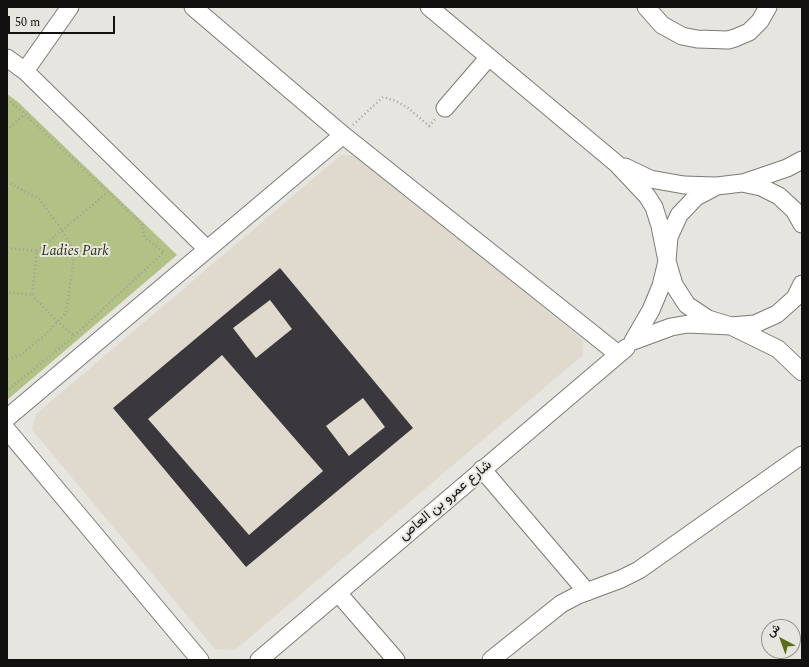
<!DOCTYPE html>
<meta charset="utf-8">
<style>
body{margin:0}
#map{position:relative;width:809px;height:667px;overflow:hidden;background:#e7e5df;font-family:Spectral,Vazirmatn,serif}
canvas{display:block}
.frame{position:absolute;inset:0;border:8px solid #12110f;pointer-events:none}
.north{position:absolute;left:761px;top:619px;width:40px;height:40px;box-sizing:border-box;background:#e7e5df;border:1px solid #92908c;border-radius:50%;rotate:319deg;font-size:11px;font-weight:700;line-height:16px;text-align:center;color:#12110f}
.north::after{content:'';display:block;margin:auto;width:14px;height:18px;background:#5d6e1b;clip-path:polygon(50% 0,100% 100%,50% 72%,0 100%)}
.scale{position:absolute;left:8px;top:16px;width:107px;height:18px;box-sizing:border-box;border:2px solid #12110f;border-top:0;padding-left:5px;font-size:12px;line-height:14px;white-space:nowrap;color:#12110f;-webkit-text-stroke:3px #e7e5df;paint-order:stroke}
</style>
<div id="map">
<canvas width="809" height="667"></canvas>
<div class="frame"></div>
<div class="north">ش</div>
<div class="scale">50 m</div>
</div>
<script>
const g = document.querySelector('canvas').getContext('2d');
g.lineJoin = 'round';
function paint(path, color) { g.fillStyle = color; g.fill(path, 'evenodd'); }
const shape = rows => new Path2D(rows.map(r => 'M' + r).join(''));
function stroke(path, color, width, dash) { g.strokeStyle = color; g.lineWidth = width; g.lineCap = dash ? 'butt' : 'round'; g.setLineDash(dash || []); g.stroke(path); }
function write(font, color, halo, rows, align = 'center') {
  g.font = font + ' Spectral,Vazirmatn,serif'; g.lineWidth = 4; g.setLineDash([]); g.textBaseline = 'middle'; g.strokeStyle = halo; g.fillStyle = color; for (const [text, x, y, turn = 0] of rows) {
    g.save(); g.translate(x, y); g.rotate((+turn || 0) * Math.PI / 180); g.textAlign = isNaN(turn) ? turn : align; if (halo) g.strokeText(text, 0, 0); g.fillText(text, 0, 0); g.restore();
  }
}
const built = shape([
 [341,155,358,156,583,340,583,355,235,650,215,649,32,430,36,414]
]);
const green = shape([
 [7,94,18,102,177,255,7,400]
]);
const building = shape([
 [280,268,413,428,246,567,113,408],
 [270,300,292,329,256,358,233,328],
 [222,355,323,471,249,535,148,419],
 [363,398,385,427,349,456,326,426]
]);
const path = shape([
 [7,99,25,114,142,224,145,238,164,252,74,336,7,391],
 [353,125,383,97,396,101,408,108,429,126,436,118],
 [7,130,25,114],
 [7,182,39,199,59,226,75,252,66,313,43,337,20,355,7,360],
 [7,248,37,251,32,295,7,292],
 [37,251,108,192],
 [32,295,58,322,74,336]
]);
const minor = shape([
 [193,7,343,135,618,354],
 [429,7,617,164,647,196,654,207,660,226,667,261,661,286,651,310,633,341,671,327,688,324,731,326,778,349,802,372],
 [646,7,662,25,682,36,697,39,728,40,735,38,749,32,760,21,768,7],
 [7,58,25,71,207,249],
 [25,71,70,7],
 [445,108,489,57],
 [625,167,650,179,684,185,715,186],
 [743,183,787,168,802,160],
 [802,224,794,210,779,196,761,187,742,183,717,186,696,197,679,215,669,237,667,261,674,285,687,305,708,319,731,326,755,324,777,314,795,298,802,284],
 [7,418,343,135],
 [7,430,200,660],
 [482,469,587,592],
 [338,593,396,660],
 [259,660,626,348],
 [491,660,561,604,578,595,621,579,639,570,802,455]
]);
const parkNames = [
 ["Ladies Park",75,252]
];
const streetNames = [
 ["شارع عمرو بن العاص",446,501,-40]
];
paint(built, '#dfdacd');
paint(green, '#b2c184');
paint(building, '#3b383d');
stroke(minor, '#7d7b75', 19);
stroke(path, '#a1a09b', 2.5, [1, 3]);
stroke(minor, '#fff', 17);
write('italic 14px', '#2b330c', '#e7e5df', parkNames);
write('14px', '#12110f', '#e7e5df', streetNames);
</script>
